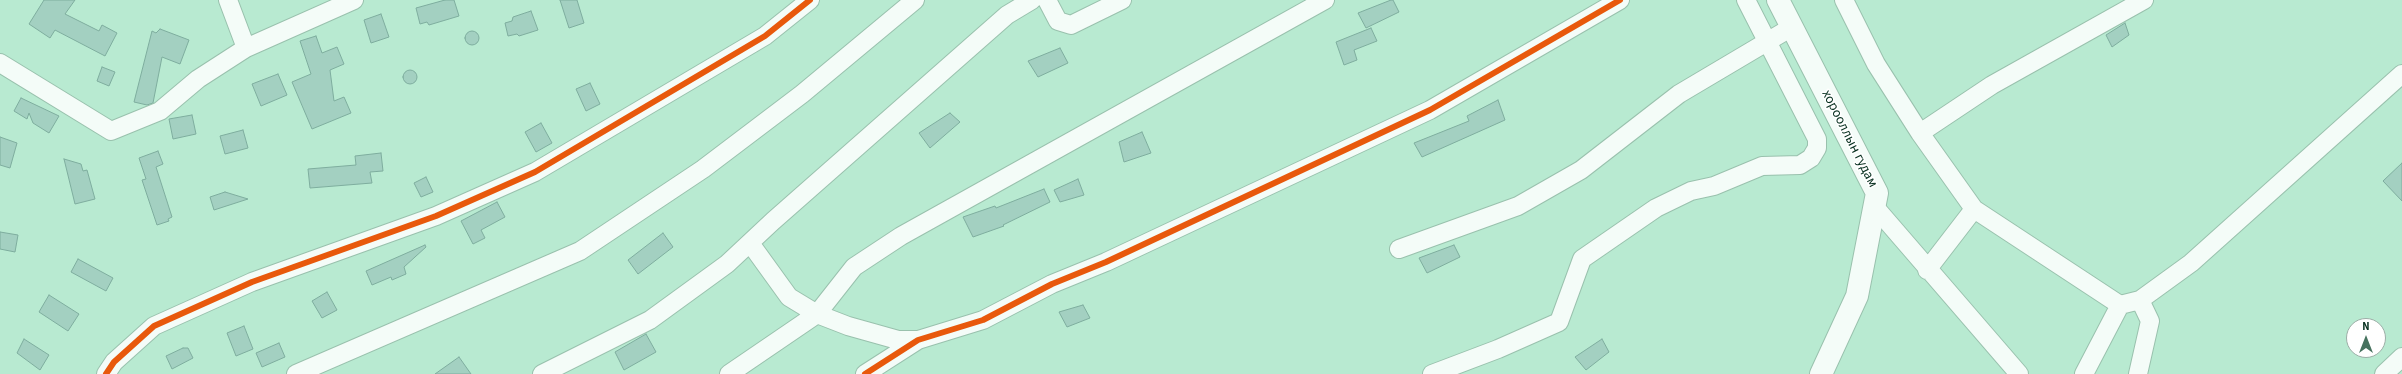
<!DOCTYPE html>
<meta charset="utf-8">
<style>
body{margin:0}
#map{position:relative;width:2402px;height:374px;overflow:hidden;background:#b8ead1;font-family:"Source Sans 3",sans-serif}
canvas{display:block}
.north{position:absolute;left:2346px;top:318px;width:40px;height:40px;box-sizing:border-box;background:#fff;border:1px solid #9cada6;border-radius:50%;rotate:0deg;font-size:11px;font-weight:700;line-height:16px;text-align:center;color:#083120}
.north::after{content:'';display:block;margin:auto;width:14px;height:18px;background:#46725e;clip-path:polygon(50% 0,100% 100%,50% 72%,0 100%)}
</style>
<div id="map">
<canvas width="2402" height="374"></canvas>
<div class="north">N</div>
</div>
<script>
const g = document.querySelector('canvas').getContext('2d');
g.lineJoin = 'round';
function paint(path, color) { g.fillStyle = color; g.fill(path, 'evenodd'); }
const shape = rows => new Path2D(rows.map(r => 'M' + r).join(''));
function stroke(path, color, width, dash) { g.strokeStyle = color; g.lineWidth = width; g.lineCap = dash ? 'butt' : 'round'; g.setLineDash(dash || []); g.stroke(path); }
function write(font, color, halo, rows, align = 'center') {
  g.font = font + ' "Source Sans 3",sans-serif'; g.lineWidth = 3; g.setLineDash([]); g.textBaseline = 'middle'; g.strokeStyle = halo; g.fillStyle = color; for (const [text, x, y, turn = 0] of rows) {
    g.save(); g.translate(x, y); g.rotate((+turn || 0) * Math.PI / 180); g.textAlign = isNaN(turn) ? turn : align; if (halo) g.strokeText(text, 0, 0); g.fillText(text, 0, 0); g.restore();
  }
}
const building = shape([
 [44,0,75,0,65,14,99,31,102,25,117,33,105,56,55,30,50,38,29,24,44,0],
 [445,0,454,0,459,16,429,25,427,22,420,24,416,8,445,0],
 [560,0,577,0,584,23,569,28,560,0],
 [1391,0,1393,0,1399,12,1366,28,1358,13,1391,0],
 [531,11,538,30,519,36,517,34,508,36,505,23,512,21,513,17,531,11],
 [381,14,389,37,371,43,364,20,381,14],
 [2125,23,2129,35,2112,47,2106,35,2125,23],
 [1371,28,1377,41,1354,50,1357,60,1344,65,1336,42,1371,28],
 [160,29,189,40,180,64,162,57,153,103,147,105,134,102,152,31,156,33,160,29],
 '465 38a7 7 0 1 1 14 0a7 7 0 1 1-14 0Z',
 [316,36,322,53,337,47,344,64,330,70,334,101,344,97,351,113,312,129,292,82,311,74,300,41,316,36],
 [1060,48,1068,63,1038,77,1028,61,1060,48],
 [102,67,115,72,109,86,97,81,102,67],
 '403 77a7 7 0 1 1 14 0a7 7 0 1 1-14 0Z',
 [278,74,287,95,261,106,252,84,278,74],
 [590,83,600,104,586,111,576,89,590,83],
 [21,98,59,116,49,133,33,123,29,113,27,119,14,111,21,98],
 [1498,100,1505,120,1422,157,1414,143,1469,121,1467,116,1498,100],
 [950,113,960,122,930,148,919,133,950,113],
 [192,115,196,134,173,139,169,119,192,115],
 [541,123,552,143,536,152,525,132,541,123],
 [243,130,248,148,225,154,220,136,243,130],
 [1142,132,1151,153,1124,162,1119,142,1142,132],
 [0,137,17,143,10,168,0,165,0,137],
 [158,151,163,164,156,167,172,217,168,219,169,221,157,225,142,180,146,179,139,158,158,151],
 [381,153,383,171,370,172,372,183,310,188,308,169,356,165,355,156,381,153],
 [64,159,81,164,83,171,87,170,95,199,75,204,64,159],
 [2402,163,2402,201,2383,181,2402,163],
 [426,177,433,192,421,197,414,183,426,177],
 [1078,179,1084,195,1060,202,1054,190,1078,179],
 [1044,189,1050,202,1003,225,1004,226,973,237,963,217,995,206,996,208,1044,189],
 [225,192,248,199,214,210,210,197,225,192],
 [497,202,505,217,481,230,485,238,473,244,461,221,497,202],
 [0,232,18,235,15,252,0,249,0,232],
 [663,233,673,247,638,274,628,260,663,233],
 [425,245,426,247,404,267,406,274,392,280,391,277,372,285,366,271,425,245],
 [1454,245,1460,257,1427,273,1419,258,1454,245],
 [78,259,113,278,106,291,71,272,78,259],
 [327,292,337,310,322,318,312,301,327,292],
 [49,295,79,314,68,331,39,312,49,295],
 [1083,305,1090,318,1067,327,1059,312,1083,305],
 [244,326,253,349,236,356,227,333,244,326],
 [646,334,656,352,624,370,615,352,646,334],
 [24,339,49,355,40,370,17,353,24,339],
 [1602,339,1609,352,1586,370,1575,357,1602,339],
 [279,343,285,357,262,367,256,353,279,343],
 [183,348,188,348,193,358,172,369,166,356,183,348],
 [459,357,471,374,435,374,459,357]
]);
const minor = shape([
 [228,0,246,48],
 [1047,0,1058,21,1071,25,1122,0],
 [1844,0,1876,64,1920,133,1992,85,2144,0],
 [0,63,111,131,160,111,198,79,246,48,354,0],
 [1920,133,1974,209,2120,305,2140,300,2191,263,2402,74],
 [1874,206,2019,374],
 [750,243,789,297,817,314,848,326,898,340,918,340],
 [1399,249,1518,206,1581,170,1679,94,1792,27],
 [1927,270,1974,209],
 [106,374,114,362,154,326,252,282,436,216,535,172,765,36,810,0],
 [296,374,580,251,703,169,802,94,915,0],
 [542,374,650,320,727,264,773,221,1007,15,1032,0],
 [729,374,817,314,854,267,901,236,1325,0],
 [865,374,918,340,983,320,1052,284,1106,262,1430,110,1620,0],
 [1432,374,1498,349,1559,322,1582,259,1656,208,1691,191,1714,186,1762,166,1800,165,1811,158,1817,148,1817,139,1746,0],
 [2084,374,2120,305],
 [2138,374,2150,321,2140,300],
 [2384,374,2402,357]
]);
const major = shape([
 [1778,0,1877,193,1857,296,1821,374]
]);
const cycleway = shape([
 [106,374,114,362,154,326,252,282,436,216,535,172,765,36,810,0],
 [865,374,918,340,983,320,1052,284,1106,262,1430,110,1620,0]
]);
const streetNames = [
 ["хорооллын гудам",1849,139,63]
];
paint(building, '#a3d0c1');
stroke(building, '#7ead9e', 1);
stroke(minor, '#99c1ad', 20);
stroke(major, '#99c1ad', 24);
stroke(minor, '#f4fcf8', 18);
stroke(major, '#f4fcf8', 22);
stroke(cycleway, '#e8590c', 6);
write('14px', '#083120', '#fff', streetNames);
</script>
